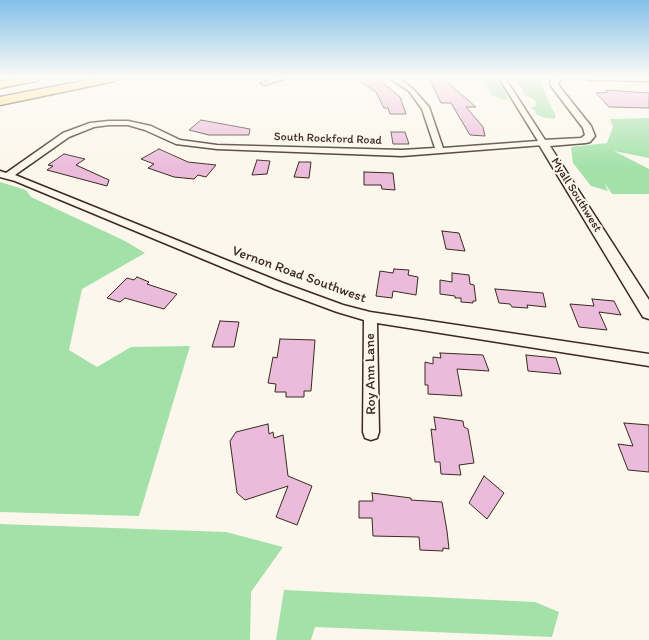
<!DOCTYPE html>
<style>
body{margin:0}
canvas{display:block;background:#fbf7ec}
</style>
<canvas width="649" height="640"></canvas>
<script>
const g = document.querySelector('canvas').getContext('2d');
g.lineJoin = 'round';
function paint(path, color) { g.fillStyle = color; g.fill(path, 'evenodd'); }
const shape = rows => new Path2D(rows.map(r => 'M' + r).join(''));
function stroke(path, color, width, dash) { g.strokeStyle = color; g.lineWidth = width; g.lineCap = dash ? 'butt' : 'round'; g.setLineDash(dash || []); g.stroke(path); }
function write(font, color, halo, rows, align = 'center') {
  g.font = font + ' Itim,sans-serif'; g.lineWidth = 4; g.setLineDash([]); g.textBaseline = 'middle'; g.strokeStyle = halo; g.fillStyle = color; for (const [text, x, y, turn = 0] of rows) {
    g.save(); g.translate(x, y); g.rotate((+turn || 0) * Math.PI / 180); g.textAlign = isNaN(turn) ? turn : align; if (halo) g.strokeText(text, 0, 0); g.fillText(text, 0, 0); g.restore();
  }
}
const green = shape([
 [476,78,498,78,505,90,508,100,504,100,491,95,486,86],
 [512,78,540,78,547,98,556,116,554,119,542,117,536,114,535,110,531,109,536,105,535,100,523,94,522,88,517,81],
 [649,118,649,158,614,151,649,169,649,194,612,194,604,182,608,191,591,186,573,163,571,147,607,143,613,127,610,119],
 [0,182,26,190,31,197,125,241,145,253,82,289,69,350,97,367,131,347,190,346,139,516,0,512],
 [0,524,226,532,283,547,251,592,250,640,0,640],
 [284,590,535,602,559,612,552,637,315,627,311,640,276,640]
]);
const building = shape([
 [355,78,377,78,400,97,406,114,390,114,388,108,384,108,376,92,355,78],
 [429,78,442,78,476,107,466,107,483,127,485,136,470,135,451,103,441,103,429,78],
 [606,90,649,93,649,108,609,107,596,93,608,92,606,90],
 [201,120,250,129,249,135,209,135,189,130,201,120],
 [391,132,405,132,409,144,393,144,391,132],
 [159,149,188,162,216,165,206,177,198,175,194,179,174,177,148,168,154,164,141,159,159,149],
 [64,154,85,159,76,165,109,180,107,186,47,170,53,166,48,165,64,154],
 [257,160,270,161,267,174,252,175,257,160],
 [299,162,311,162,309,178,294,177,299,162],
 [364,172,393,173,395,190,382,189,381,185,364,185,364,172],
 [442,231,459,233,465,251,446,249,442,231],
 [394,269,409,270,408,275,418,277,416,295,393,291,392,298,376,296,380,271,393,273,394,269],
 [452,273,469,275,470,284,474,285,476,301,473,301,473,303,461,302,461,298,455,298,455,296,440,294,440,280,452,282,452,273],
 [137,277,149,282,147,284,177,294,164,309,125,298,120,302,107,298,127,278,134,280,137,277],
 [495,289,543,293,546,307,527,305,528,308,512,307,510,304,499,303,495,289],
 [592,299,614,301,621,315,599,312,607,330,579,327,570,304,594,306,592,299],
 [220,321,239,322,234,347,212,347,220,321],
 [280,339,315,340,311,391,304,391,304,397,286,397,286,392,275,392,276,384,268,383,273,357,277,358,280,339],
 [440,353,483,355,489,371,457,369,462,396,428,394,428,385,425,385,425,362,433,364,433,357,441,358,440,353],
 [526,355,556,358,561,374,528,371,526,355],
 [434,417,463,421,464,427,468,429,474,463,459,465,461,475,441,474,440,462,435,462,431,429,436,430,434,417],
 [624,423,649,425,649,472,628,470,618,444,633,446,624,423],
 [268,424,269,434,273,432,274,438,283,435,288,476,312,486,297,525,276,517,288,486,245,500,237,493,230,441,236,432,268,424],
 [484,476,504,493,487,519,469,503,484,476],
 [372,493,411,498,411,500,442,502,447,531,449,549,443,548,443,551,420,550,419,537,373,536,372,518,359,518,359,501,373,501,372,493]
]);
const minor = shape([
 [276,78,287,78,264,85,261,83,276,78],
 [389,78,397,78,407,84,413,89,429,107,443,148,538,141,499,78,505,78,547,143,543,145,402,156,217,149,176,144,145,130,128,125,109,125,94,127,69,137,15,175,283,283,343,305,370,312,649,354,649,366,377,323,379,432,377,438,371,440,365,438,363,432,364,320,337,312,275,289,15,181,0,177,0,171,6,173,63,133,90,123,109,121,128,121,151,126,180,140,217,145,402,150,435,148,422,109,409,91,389,78]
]);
const tertiary = shape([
 [554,78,565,78,558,82,559,86,591,126,595,136,590,142,586,143,550,146,649,300,649,319,643,317,538,143,543,140,581,138,585,135,583,128,551,86,550,81,554,78],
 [584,78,649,78,649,81,588,80,584,78]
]);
const motorway = shape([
 [19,78,41,78,36,81,0,88,0,82,19,78],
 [98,78,120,78,115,81,0,105,0,97,98,78]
]);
const farStreetnames = [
 ["South Rockford Road",328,139,2],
 ["Myall Southwest",576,195,58]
];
const streetNames = [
 ["Vernon Road Southwest",299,275,20],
 ["Roy Ann Lane",371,374,-91]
];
paint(green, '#a3e1a9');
paint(building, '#ebbbdc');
stroke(building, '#3b2a1e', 1);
stroke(minor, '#3b2a1e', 3);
stroke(tertiary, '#3b2a1e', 3);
stroke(motorway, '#3b2a1e', 3);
paint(minor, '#fbf7ec');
paint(tertiary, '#fbf7ec');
paint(motorway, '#fde080');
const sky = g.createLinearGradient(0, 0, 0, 168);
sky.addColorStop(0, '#82c0e9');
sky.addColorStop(0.46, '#fdfbf6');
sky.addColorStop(1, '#fdfbf600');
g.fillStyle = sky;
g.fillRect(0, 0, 649, 168);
write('12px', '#3b2a1e', '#fbf7ec', farStreetnames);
write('14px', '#3b2a1e', '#fbf7ec', streetNames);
</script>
